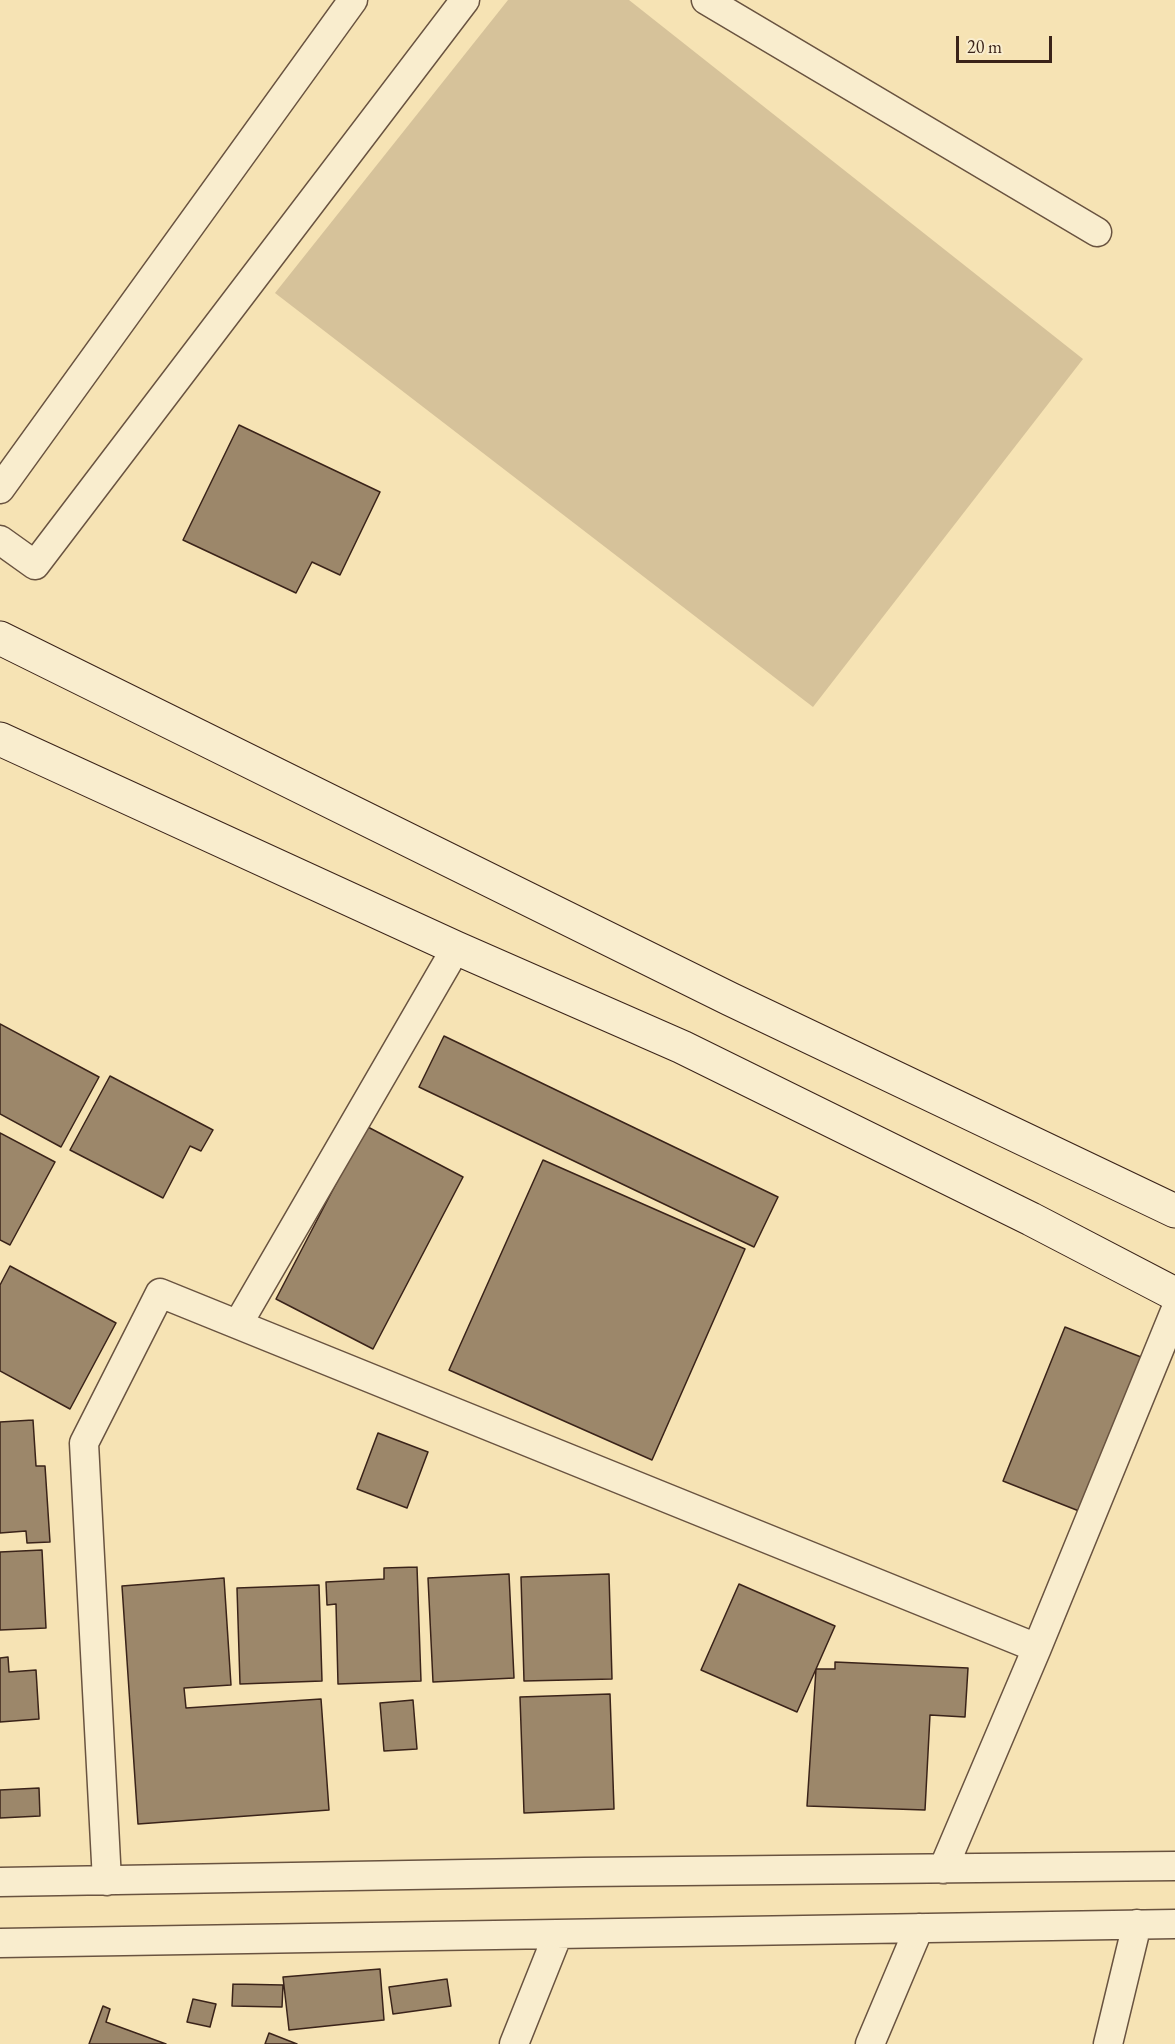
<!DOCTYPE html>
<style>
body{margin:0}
#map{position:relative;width:1175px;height:2044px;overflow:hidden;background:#f6e3b4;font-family:"EB Garamond",serif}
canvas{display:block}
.scale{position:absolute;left:956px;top:36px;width:96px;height:27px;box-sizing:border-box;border:3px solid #3a2319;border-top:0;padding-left:8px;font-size:18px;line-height:21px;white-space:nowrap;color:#3a2319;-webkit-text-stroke:4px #f9edce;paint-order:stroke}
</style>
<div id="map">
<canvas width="1175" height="2044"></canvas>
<div class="scale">20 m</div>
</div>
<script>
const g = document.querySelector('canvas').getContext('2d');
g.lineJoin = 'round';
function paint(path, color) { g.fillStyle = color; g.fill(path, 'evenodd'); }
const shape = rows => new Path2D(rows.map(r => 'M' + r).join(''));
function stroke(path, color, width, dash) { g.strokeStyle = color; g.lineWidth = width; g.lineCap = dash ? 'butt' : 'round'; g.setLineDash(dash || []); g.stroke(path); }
const green = shape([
 [508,0,629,0,1083,359,813,707,275,293]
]);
const building = shape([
 [239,425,380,492,340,575,312,562,296,593,183,540,239,425],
 [0,1024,99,1077,61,1147,0,1114,0,1024],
 [444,1036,778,1197,754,1247,419,1087,444,1036],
 [110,1076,213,1130,201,1151,190,1146,163,1198,70,1150,110,1076],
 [366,1126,463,1177,373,1349,276,1299,366,1126],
 [0,1133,55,1162,10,1245,0,1240,0,1133],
 [543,1160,745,1249,652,1460,449,1370,543,1160],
 [10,1266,116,1323,70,1409,0,1371,0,1285,10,1266],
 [1065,1327,1146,1359,1084,1513,1003,1481,1065,1327],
 [33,1420,36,1466,45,1466,50,1542,27,1543,26,1531,0,1533,0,1422,33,1420],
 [378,1433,428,1452,407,1508,357,1489,378,1433],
 [42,1550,46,1628,0,1630,0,1552,42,1550],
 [417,1567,421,1681,338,1684,336,1604,327,1605,326,1582,384,1579,384,1568,417,1567],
 [509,1574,514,1678,433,1682,428,1578,509,1574],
 [609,1574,612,1679,524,1681,521,1577,609,1574],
 [224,1578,231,1685,184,1688,186,1708,321,1699,329,1810,138,1824,122,1586,224,1578],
 [739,1584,835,1626,797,1712,701,1670,739,1584],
 [319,1585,322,1681,240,1684,237,1588,319,1585],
 [8,1657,9,1672,36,1670,39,1719,0,1722,0,1658,8,1657],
 [835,1662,968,1668,965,1717,930,1715,925,1810,807,1806,816,1669,835,1669,835,1662],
 [610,1694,614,1809,524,1813,520,1697,610,1694],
 [413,1700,417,1749,384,1751,380,1703,413,1700],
 [39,1788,40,1816,0,1818,0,1790,39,1788],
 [380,1969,384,2020,289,2030,283,1977,380,1969],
 [447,1979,451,2006,393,2014,389,1987,447,1979],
 [233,1984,283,1985,282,2007,232,2006,233,1984],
 [193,1999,216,2004,210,2027,187,2022,193,1999],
 [103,2006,110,2009,106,2022,166,2044,89,2044,103,2006],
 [269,2033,297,2044,265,2044,269,2033]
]);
const minor = shape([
 [706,0,1097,232],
 [0,489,353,0],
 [0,540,35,565,465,0],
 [238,1324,456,948],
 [943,1869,1037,1648],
 [107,1881,84,1443,160,1293,1037,1648,1175,1311],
 [0,1882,584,1872,1175,1866],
 [0,1943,1175,1924],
 [514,2044,558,1934],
 [870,2044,919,1928],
 [1108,2044,1137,1924]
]);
const secondary = shape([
 [0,638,730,999,1175,1211],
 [0,739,456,948,682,1047,1031,1219,1175,1294]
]);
paint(green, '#d6c29a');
paint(building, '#9c876a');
stroke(building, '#3a2319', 1.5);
stroke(minor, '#695340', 31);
stroke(secondary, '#3a2319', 35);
stroke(minor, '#f9edce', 28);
stroke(secondary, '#f9edce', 33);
</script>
